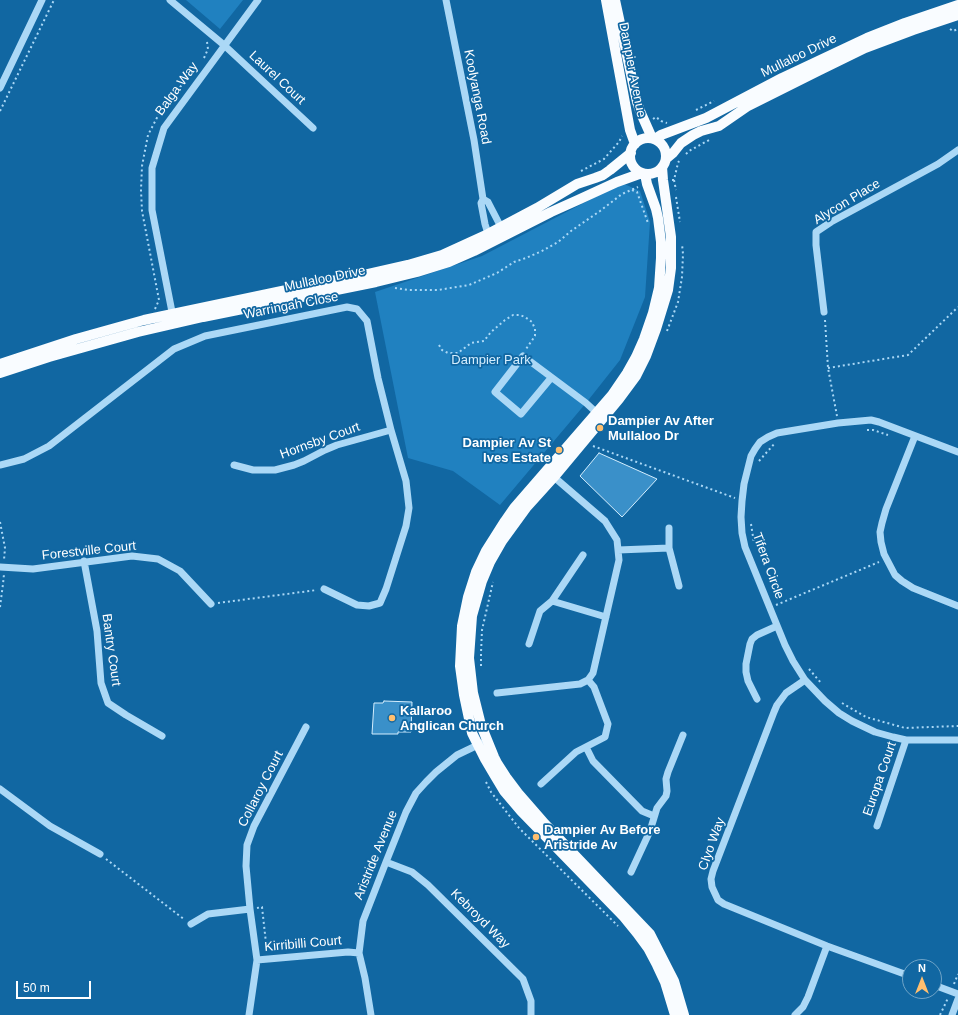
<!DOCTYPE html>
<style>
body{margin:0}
#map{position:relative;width:958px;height:1015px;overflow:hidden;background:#1167a2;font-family:Arial,sans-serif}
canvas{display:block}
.north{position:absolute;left:902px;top:959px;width:40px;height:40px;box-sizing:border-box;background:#1167a2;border:1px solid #70a4c7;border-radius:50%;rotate:0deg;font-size:11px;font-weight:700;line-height:16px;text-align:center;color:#fff}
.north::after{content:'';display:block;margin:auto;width:14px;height:18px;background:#ffbf6f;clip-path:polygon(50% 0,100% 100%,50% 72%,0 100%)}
.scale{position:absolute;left:16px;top:981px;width:75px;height:18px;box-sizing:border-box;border:2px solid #fff;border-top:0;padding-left:5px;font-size:12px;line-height:14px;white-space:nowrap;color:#fff;-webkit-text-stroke:3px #1167a2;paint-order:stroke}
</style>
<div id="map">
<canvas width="958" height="1015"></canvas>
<div class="north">N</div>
<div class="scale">50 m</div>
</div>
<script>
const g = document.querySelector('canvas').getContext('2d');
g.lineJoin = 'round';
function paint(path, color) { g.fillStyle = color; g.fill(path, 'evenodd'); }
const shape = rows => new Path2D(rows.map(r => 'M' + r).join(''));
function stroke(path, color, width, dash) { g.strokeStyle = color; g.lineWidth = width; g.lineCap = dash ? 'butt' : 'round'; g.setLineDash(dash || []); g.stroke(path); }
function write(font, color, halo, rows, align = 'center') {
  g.font = font + ' Arial,sans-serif'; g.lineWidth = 3.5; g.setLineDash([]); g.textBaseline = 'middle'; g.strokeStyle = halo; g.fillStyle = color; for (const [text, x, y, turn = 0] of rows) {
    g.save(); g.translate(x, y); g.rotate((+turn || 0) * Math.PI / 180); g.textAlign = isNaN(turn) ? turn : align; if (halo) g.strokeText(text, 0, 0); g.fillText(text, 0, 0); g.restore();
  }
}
const green = shape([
 [186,0,243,0,220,29],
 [622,183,640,191,650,222,645,297,620,360,586,403,500,505,453,471,408,458,375,292,482,256]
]);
const building = shape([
 [599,453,657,479,622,517,580,476,599,453],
 [384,701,412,702,411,732,398,732,398,734,372,734,374,703,383,703,384,701]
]);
const path = shape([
 [950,29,953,31,958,29],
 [204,58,208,49,207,42],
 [696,110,714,101],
 [0,111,54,0],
 [653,119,656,117,661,121,667,123],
 [686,154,689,151,711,139],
 [581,171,604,159,619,142,622,136],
 [672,180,674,180,678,163,679,161],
 [674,180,676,190],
 [632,190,637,192,648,223],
 [676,197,680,222],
 [395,288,408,290,438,290,469,285,497,273,514,262,526,258,542,251,558,242,571,231,600,211,622,194,638,187],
 [155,309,159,300,142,211,141,190,142,166,148,135,161,110,196,68],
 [825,320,828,368,837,416],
 [667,331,678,302,682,277,683,254,682,244],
 [439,345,442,350,448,353,458,353,471,343,484,341,491,332,505,320,513,315,520,315,525,317,532,322,535,329,535,336,526,349],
 [828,368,908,355,958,307],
 [867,430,873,430,888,435],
 [593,446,735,498],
 [759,461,775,443],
 [0,522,5,548,4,560],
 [751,524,754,543],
 [218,603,317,590],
 [776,605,879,562],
 [0,607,3,584,4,574],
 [481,666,481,653,482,630,493,582],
 [809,669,822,684],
 [842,703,866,717,905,728,958,726],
 [486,782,491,792,519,828,618,926],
 [106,859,185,920],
 [257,908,262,907,266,943,272,950],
 [954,984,958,974],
 [940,1015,948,998]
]);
const minor = shape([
 [170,0,224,45,313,128],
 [446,0,474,140,483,199,481,203,485,224,489,237],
 [0,88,42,0],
 [483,199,488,202,503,231],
 [824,312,816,245,816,232,831,222,938,164,958,150],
 [173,317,152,210,152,168,164,128,258,0],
 [551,378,521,414,495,392,523,356,586,403,597,413],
 [915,436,886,509,882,523,880,532,881,542,884,554,895,575,902,581,913,588,958,606],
 [958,452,879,422,871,420,838,423,777,433,768,437,760,442,755,449,751,456,744,484,742,501,741,517,742,533,745,547,785,645,793,661,805,680,825,701,839,713,852,721,875,732,893,737,906,740,958,740],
 [0,465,24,459,49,446,174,349,205,336,347,307,357,309,367,321,378,378,391,430,406,481,409,508,406,526,386,589,380,603,369,606,357,605,324,589],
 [234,465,253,470,275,470,294,465,304,461,325,450,337,445,391,430],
 [669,528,669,548,679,586],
 [618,550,669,548],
 [84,561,97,631,101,683,108,703,126,715,162,736],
 [0,567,33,569,132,556,158,559,180,571,211,604],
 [552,601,583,555],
 [529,644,540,611,552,601,606,617],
 [805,680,786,693,777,705,774,712,713,871,711,879,712,887,718,900,724,904,827,946,910,976],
 [497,693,580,684,588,680,593,673,619,560,617,540,605,521,554,477],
 [757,699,748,681,746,672,746,664,750,644,752,639,757,635,777,626],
 [586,747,593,761,642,811,654,816],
 [541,784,576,752,605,737,608,724,594,687,588,680],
 [0,789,50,826,100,854],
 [877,826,906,740],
 [386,862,412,872,428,885,523,979,531,1001,531,1015],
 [631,872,650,831,657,808,666,796,667,791,666,779,668,772,683,735],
 [191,924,208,914,250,909],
 [257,960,250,909,246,866,247,845,254,826,306,727],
 [934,985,958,994],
 [249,1015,257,960,348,952,359,953],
 [371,1015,365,978,359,953,363,921,386,862,406,812,416,793,426,782,436,772,457,755,482,743],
 [795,1015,803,1007,808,997,827,946],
 [952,1015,958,999]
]);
const major = shape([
 [606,0,630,130,635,144],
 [615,0,637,102,640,111,652,138],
 '630 156a18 18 0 1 1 36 0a18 18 0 1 1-36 0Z',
 [655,139,661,135,706,118,782,78,867,38,905,23,958,5],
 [667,158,673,153,681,143,693,135,701,131,719,126,748,106,818,71,865,48,913,30,958,15],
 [662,167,663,180,671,237,671,268,668,290,656,329,646,356,636,376,619,399,554,477,526,508,502,541,490,562,482,581,472,616,469,658,473,693,481,725,494,757,497,763,506,777,518,793,545,824,650,934,674,981,684,1015],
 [645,174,647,184,656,209,658,218,661,242,661,258,659,288,653,313,644,339,636,357,627,373,612,395,514,508,505,521,486,551,476,572,468,597,462,626,460,666,464,695,472,733,485,759,495,776,504,791,521,811,624,917,637,933,648,948,657,965,665,982,675,1015],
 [0,364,76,339,144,320,315,284,364,275,408,265,442,255,488,234,537,208,577,184,595,178,603,175,610,170,631,153],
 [0,373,49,357,138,332,203,317,376,282,417,272,449,262,474,251,551,212,580,199,617,182,642,173]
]);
const markers = [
 [600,428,4,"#ffbf6f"],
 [559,450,4,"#ffbf6f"],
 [392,718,4,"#ffbf6f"],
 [536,837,4,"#ffbf6f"]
];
const streetNames = [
 ["Mullaloo Drive",799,56,-26],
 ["Dampier Avenue",632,70,79],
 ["Laurel Court",277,78,43],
 ["Balga Way",177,89,-54],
 ["Koolyanga Road",477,97,79],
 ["Alycon Place",847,202,-31],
 ["Mullaloo Drive",325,279,-12],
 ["Warringah Close",291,306,-11],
 ["Hornsby Court",320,441,-20],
 ["Forestville Court",89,551,-6],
 ["Tifera Circle",768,566,70],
 ["Bantry Court",111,650,82],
 ["Europa Court",880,779,-71],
 ["Collaroy Court",261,789,-63],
 ["Clyo Way",712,844,-70],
 ["Aristride Avenue",376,855,-68],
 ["Kebroyd Way",480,919,45],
 ["Kirribilli Court",303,944,-5]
];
const parkNames = [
 ["Dampier Park",491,360]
];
const poiNames = [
 ["Dampier Av After",608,421],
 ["Mullaloo Dr",608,436],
 ["Dampier Av St",551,443,"right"],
 ["Ives Estate",551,458,"right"],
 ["Kallaroo",400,711],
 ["Anglican Church",400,726],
 ["Dampier Av Before",544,830],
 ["Aristride Av",544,845]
];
paint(green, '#2081c0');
paint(building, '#3a90c9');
stroke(building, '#d4eefe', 1);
stroke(path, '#abd8f6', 2, [2, 3]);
stroke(minor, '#abd8f6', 7);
stroke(major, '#f9fcff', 10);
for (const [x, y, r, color] of markers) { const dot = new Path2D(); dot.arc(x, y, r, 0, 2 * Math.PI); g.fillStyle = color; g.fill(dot); stroke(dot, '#1167a2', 1.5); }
write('13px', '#fff', '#1167a2', streetNames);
write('13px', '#d4eefe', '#1167a2', parkNames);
write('bold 13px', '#fff', '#1167a2', poiNames, 'left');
</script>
